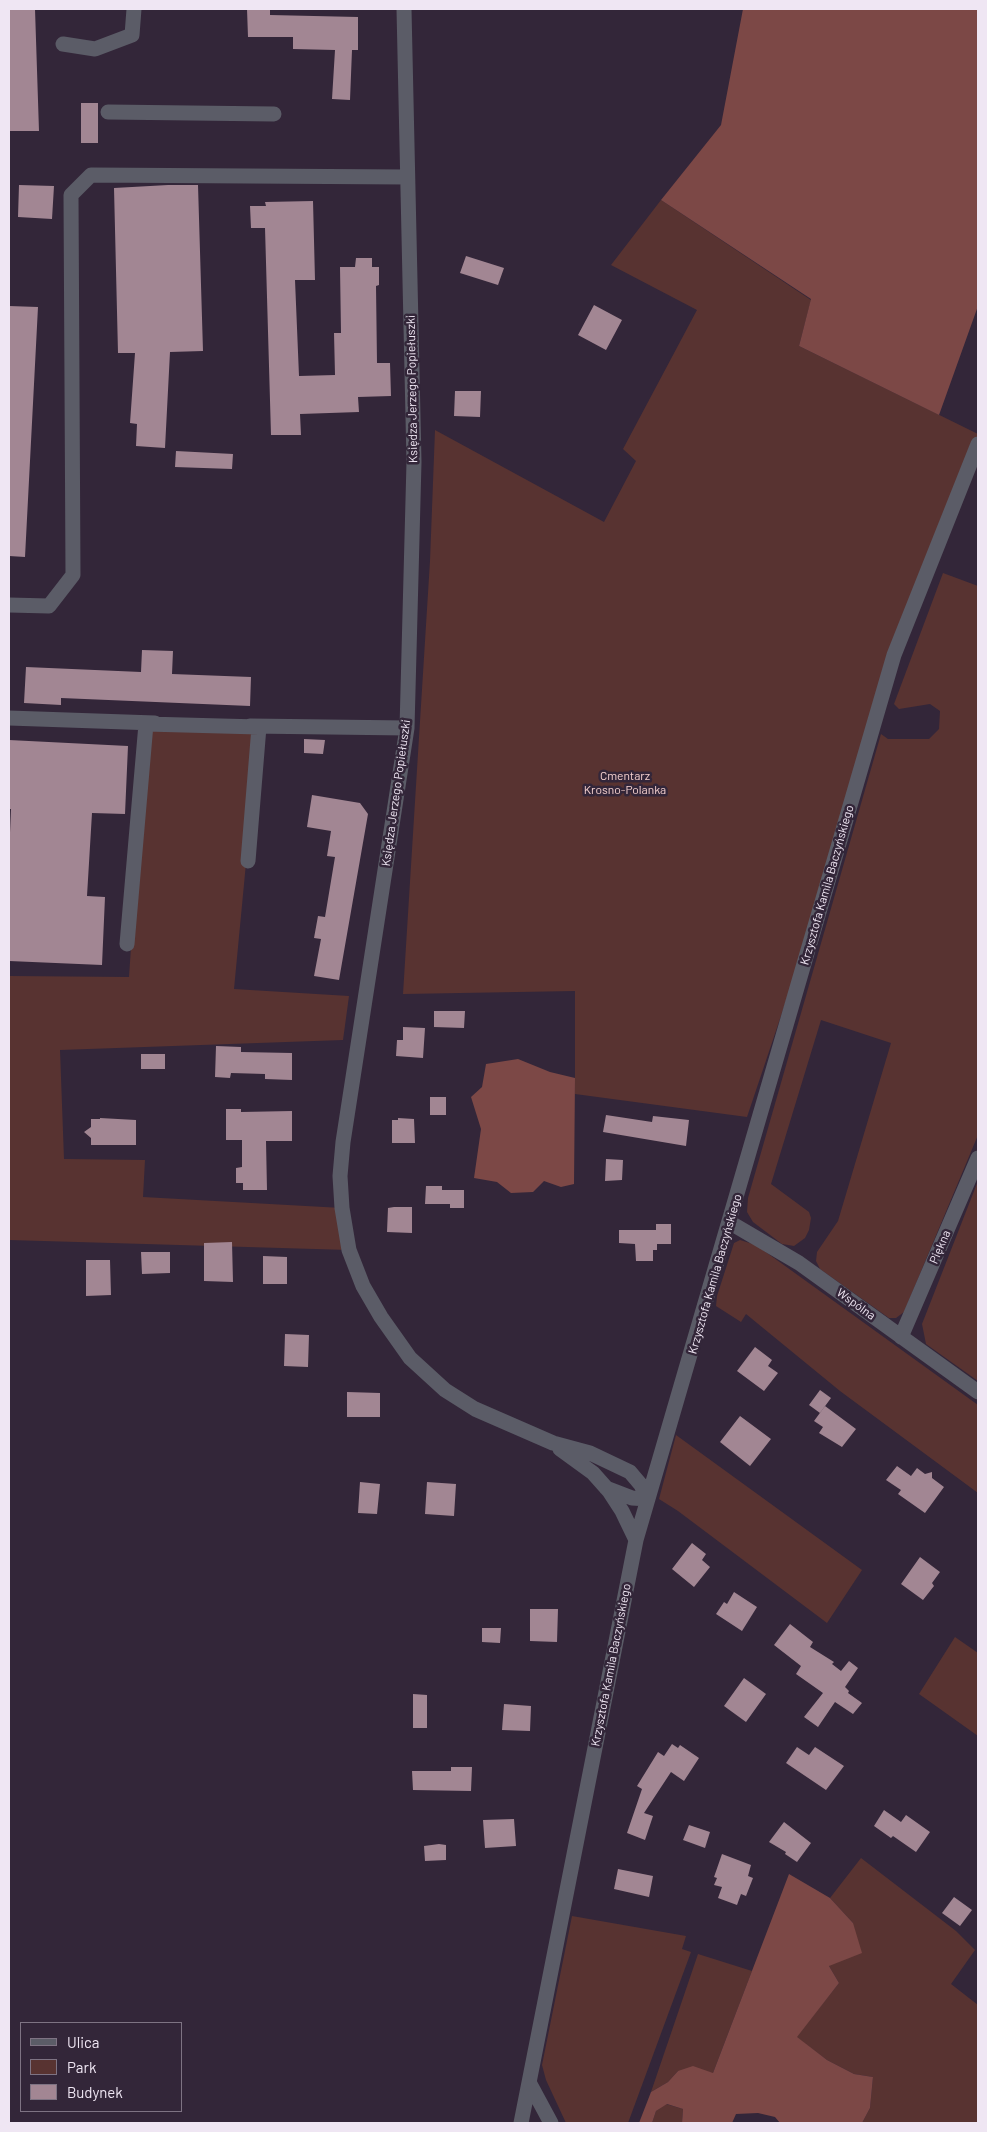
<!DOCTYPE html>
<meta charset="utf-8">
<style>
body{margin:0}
#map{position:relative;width:987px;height:2132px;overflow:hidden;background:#332639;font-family:Barlow,sans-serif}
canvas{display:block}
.frame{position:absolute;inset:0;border:10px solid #efe6f3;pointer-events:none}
.legend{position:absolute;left:20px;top:2022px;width:162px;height:90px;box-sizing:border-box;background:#332639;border:1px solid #7e7383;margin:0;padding:6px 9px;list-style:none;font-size:15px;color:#efe6f3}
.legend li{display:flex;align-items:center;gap:10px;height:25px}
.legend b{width:25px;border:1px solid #7e7383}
</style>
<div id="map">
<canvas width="987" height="2132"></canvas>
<div class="frame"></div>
<ul class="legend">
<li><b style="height:6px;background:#5b5c67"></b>Ulica</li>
<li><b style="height:14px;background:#583331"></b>Park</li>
<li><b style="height:14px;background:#a28693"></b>Budynek</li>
</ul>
</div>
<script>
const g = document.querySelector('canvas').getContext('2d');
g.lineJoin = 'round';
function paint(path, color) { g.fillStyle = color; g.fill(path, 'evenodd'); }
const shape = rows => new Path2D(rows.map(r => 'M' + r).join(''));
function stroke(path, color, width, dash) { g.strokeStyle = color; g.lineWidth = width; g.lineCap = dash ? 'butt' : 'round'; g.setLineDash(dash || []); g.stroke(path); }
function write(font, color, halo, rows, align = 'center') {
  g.font = font + ' Barlow,sans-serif'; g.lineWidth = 5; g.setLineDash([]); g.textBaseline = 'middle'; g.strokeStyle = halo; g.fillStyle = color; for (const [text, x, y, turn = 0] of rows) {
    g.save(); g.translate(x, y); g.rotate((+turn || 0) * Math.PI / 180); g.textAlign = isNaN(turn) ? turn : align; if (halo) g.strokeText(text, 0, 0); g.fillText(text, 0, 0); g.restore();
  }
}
const green = shape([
 [661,200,811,300,799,346,978,434,978,444,894,655,790,989,747,1117,575,1094,575,991,403,994,430,561,435,430,604,522,636,461,623,449,697,310,611,265],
 [943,573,978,586,978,1135,904,1312,896,1318,889,1318,820,1269,816,1261,817,1252,838,1221,891,1043,821,1020,771,1184,809,1212,811,1218,809,1230,805,1238,794,1246,782,1244,753,1222,747,1212,748,1198,881,734,888,739,929,739,939,729,940,711,930,704,899,709,894,704],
 [146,724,259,727,234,989,349,996,343,1040,60,1050,64,1159,145,1160,143,1197,342,1208,349,1250,9,1240,9,976,129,977],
 [978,1181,978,1381,926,1344,922,1324],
 [740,1240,756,1245,978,1405,978,1493,840,1391,746,1314,741,1322,716,1306,717,1296,734,1243],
 [676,1435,862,1570,827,1623,678,1511,659,1499],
 [955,1637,978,1653,978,1736,919,1694],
 [861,1858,956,1931,975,1950,951,1984,978,2005,978,2123,862,2123,870,2108,873,2077,854,2074,827,2060,796,2037,839,1983,829,1966,853,1923,830,1898],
 [572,1916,686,1936,682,1949,691,1952,628,2123,566,2123,546,2080,542,2065],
 [698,1954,752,1971,713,2073,678,2071,668,2082,651,2092],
 [666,2104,683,2109,682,2123,652,2123,656,2111]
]);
const forest = shape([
 [743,9,978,9,978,306,939,415,799,346,811,299,661,200,721,125],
 [518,1059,550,1072,575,1078,574,1184,561,1187,544,1181,533,1192,511,1193,497,1182,474,1178,481,1129,471,1097,482,1087,486,1064],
 [789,1874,830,1898,853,1923,862,1953,829,1966,839,1983,797,2037,827,2060,854,2074,873,2077,870,2108,862,2123,780,2123,775,2117,758,2113,736,2114,732,2123,682,2123,683,2109,667,2104,656,2111,652,2123,639,2123,651,2092,668,2082,678,2071,693,2066,713,2073]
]);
const building = shape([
 [9,9,35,9,39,131,9,131],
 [247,9,270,9,270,15,358,17,358,50,352,50,350,100,332,99,335,50,293,49,293,37,248,37],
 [81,103,98,103,98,143,81,143],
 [19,185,54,186,52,219,18,217],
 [168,185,198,185,203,351,170,352,165,448,136,446,137,424,130,423,135,353,118,353,114,188],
 [313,201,315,280,295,280,299,376,335,375,334,333,341,333,340,267,355,267,356,258,372,258,372,267,379,267,379,285,376,286,377,363,390,363,391,396,358,397,359,412,300,414,301,435,271,435,265,228,251,228,250,206,266,206,265,202],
 [466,256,504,268,498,285,460,273],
 [594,305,622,320,606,350,578,335],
 [9,306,38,307,25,557,9,556],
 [455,391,481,391,480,417,454,416],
 [176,451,233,454,232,469,175,467],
 [142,650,173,651,172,674,251,677,250,706,61,698,61,705,24,703,26,667,141,672],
 [304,739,325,740,323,754,304,753],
 [9,740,128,746,125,814,92,813,87,896,105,897,102,965,9,961,9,856,11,809,9,809],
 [312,795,360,803,368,814,339,980,314,976,321,939,314,938,318,916,325,917,335,857,327,856,331,831,307,827],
 [434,1011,465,1011,464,1028,434,1027],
 [403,1027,425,1028,423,1058,396,1056,397,1040,403,1040],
 [216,1046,241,1047,241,1052,292,1053,292,1080,265,1079,265,1074,231,1073,230,1078,215,1077],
 [141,1054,165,1054,165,1069,141,1069],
 [430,1097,446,1097,446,1115,430,1115],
 [226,1109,241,1109,241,1112,292,1111,292,1141,266,1141,267,1190,243,1190,243,1183,236,1183,236,1168,242,1167,242,1140,226,1140],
 [606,1115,652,1122,653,1116,689,1120,686,1146,603,1132],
 [100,1118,136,1120,136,1145,91,1145,91,1138,84,1132,91,1127,91,1119,100,1119],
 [398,1118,414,1119,415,1143,392,1143,392,1120,398,1120],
 [606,1159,623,1160,622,1180,605,1181],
 [426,1186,442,1186,442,1190,464,1190,464,1208,450,1208,450,1204,425,1204],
 [394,1207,412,1207,412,1233,387,1232,388,1208],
 [656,1224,671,1224,671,1244,657,1244,657,1250,653,1250,653,1261,636,1261,635,1244,619,1243,619,1230,656,1230],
 [232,1242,233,1282,204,1281,204,1243],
 [141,1252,170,1252,170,1273,142,1274],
 [263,1256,287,1257,287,1284,263,1284],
 [86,1260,110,1260,111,1295,86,1296],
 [285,1334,309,1335,308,1367,284,1366],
 [755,1347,772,1360,768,1366,778,1373,764,1391,737,1371],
 [820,1390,831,1398,820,1413,809,1405],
 [347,1392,380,1393,380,1417,347,1417],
 [825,1406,856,1429,842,1447,819,1433,823,1427,814,1421],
 [740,1416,771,1439,750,1466,720,1442],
 [897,1466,911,1476,917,1468,925,1474,932,1472,932,1478,944,1487,925,1513,898,1494,901,1490,886,1480],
 [360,1482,380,1484,377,1514,358,1513],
 [427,1482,456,1484,454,1516,425,1514],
 [692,1543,706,1554,702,1560,710,1567,694,1587,672,1569],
 [920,1557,940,1572,932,1583,934,1586,923,1600,901,1584],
 [734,1592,757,1607,742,1631,716,1614,724,1602,727,1604],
 [530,1609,558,1609,557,1642,530,1641],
 [790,1624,813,1642,810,1647,834,1662,832,1664,841,1671,849,1661,858,1668,845,1687,849,1691,848,1693,862,1703,853,1714,835,1702,818,1727,804,1717,823,1693,796,1674,801,1666,774,1645],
 [482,1628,501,1628,500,1643,482,1642],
 [744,1678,766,1694,746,1722,724,1706],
 [413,1694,427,1695,427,1728,413,1728],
 [504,1704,531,1706,530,1731,502,1730],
 [672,1744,678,1748,680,1745,699,1758,684,1781,671,1772,644,1813,653,1816,645,1840,627,1833,642,1789,637,1786,658,1752,664,1756],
 [797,1747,809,1755,815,1747,844,1766,826,1790,786,1763],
 [451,1767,472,1767,471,1791,413,1790,412,1771,451,1771],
 [884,1810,901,1822,906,1815,930,1832,916,1852,893,1836,891,1838,874,1826],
 [514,1819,516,1846,485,1848,483,1820],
 [784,1822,811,1843,797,1862,785,1854,786,1852,769,1842],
 [689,1825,710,1832,705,1848,683,1840],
 [439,1844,446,1845,446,1860,425,1861,424,1846],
 [722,1854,751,1865,748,1876,753,1878,746,1896,741,1894,737,1905,718,1898,722,1887,714,1885,717,1878,714,1877],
 [618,1869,653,1876,649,1897,614,1889],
 [954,1897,972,1910,960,1926,942,1913]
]);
const minor = shape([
 [404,9,414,462,407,728,343,1142,340,1176,342,1208,349,1250,363,1286,381,1317,410,1358,445,1390,475,1409,553,1443,590,1453,630,1472,641,1485,648,1499],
 [63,44,95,49,132,35,134,9],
 [108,112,274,114],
 [9,605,49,606,73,575,71,195,91,175,407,177],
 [9,718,155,723],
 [250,726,407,728],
 [127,944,146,724,259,727,248,861],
 [729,1222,799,1263,978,1392],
 [901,1337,978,1158],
 [560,1449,593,1473,609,1491,622,1511,636,1540],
 [606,1488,632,1498,648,1499],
 [530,2084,551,2123],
 [521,2123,636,1540,894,655,978,444]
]);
const streetNames = [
 ["Księdza Jerzego Popiełuszki",412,389,-91],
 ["Księdza Jerzego Popiełuszki",396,793,-82],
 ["Krzysztofa Kamila Baczyńskiego",827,885,-74],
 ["Piękna",940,1247,-67],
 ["Krzysztofa Kamila Baczyńskiego",715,1274,-74],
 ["Wspólna",856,1304,36],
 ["Krzysztofa Kamila Baczyńskiego",611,1665,-79]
];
const parkNames = [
 ["Cmentarz",625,776],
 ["Krosno-Polanka",625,790]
];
paint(green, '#583331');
paint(forest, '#7c4846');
paint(building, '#a28693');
stroke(minor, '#5b5c67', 15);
write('12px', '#efe6f3', '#332639', streetNames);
write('12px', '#f6d2d0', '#332639', parkNames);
</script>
